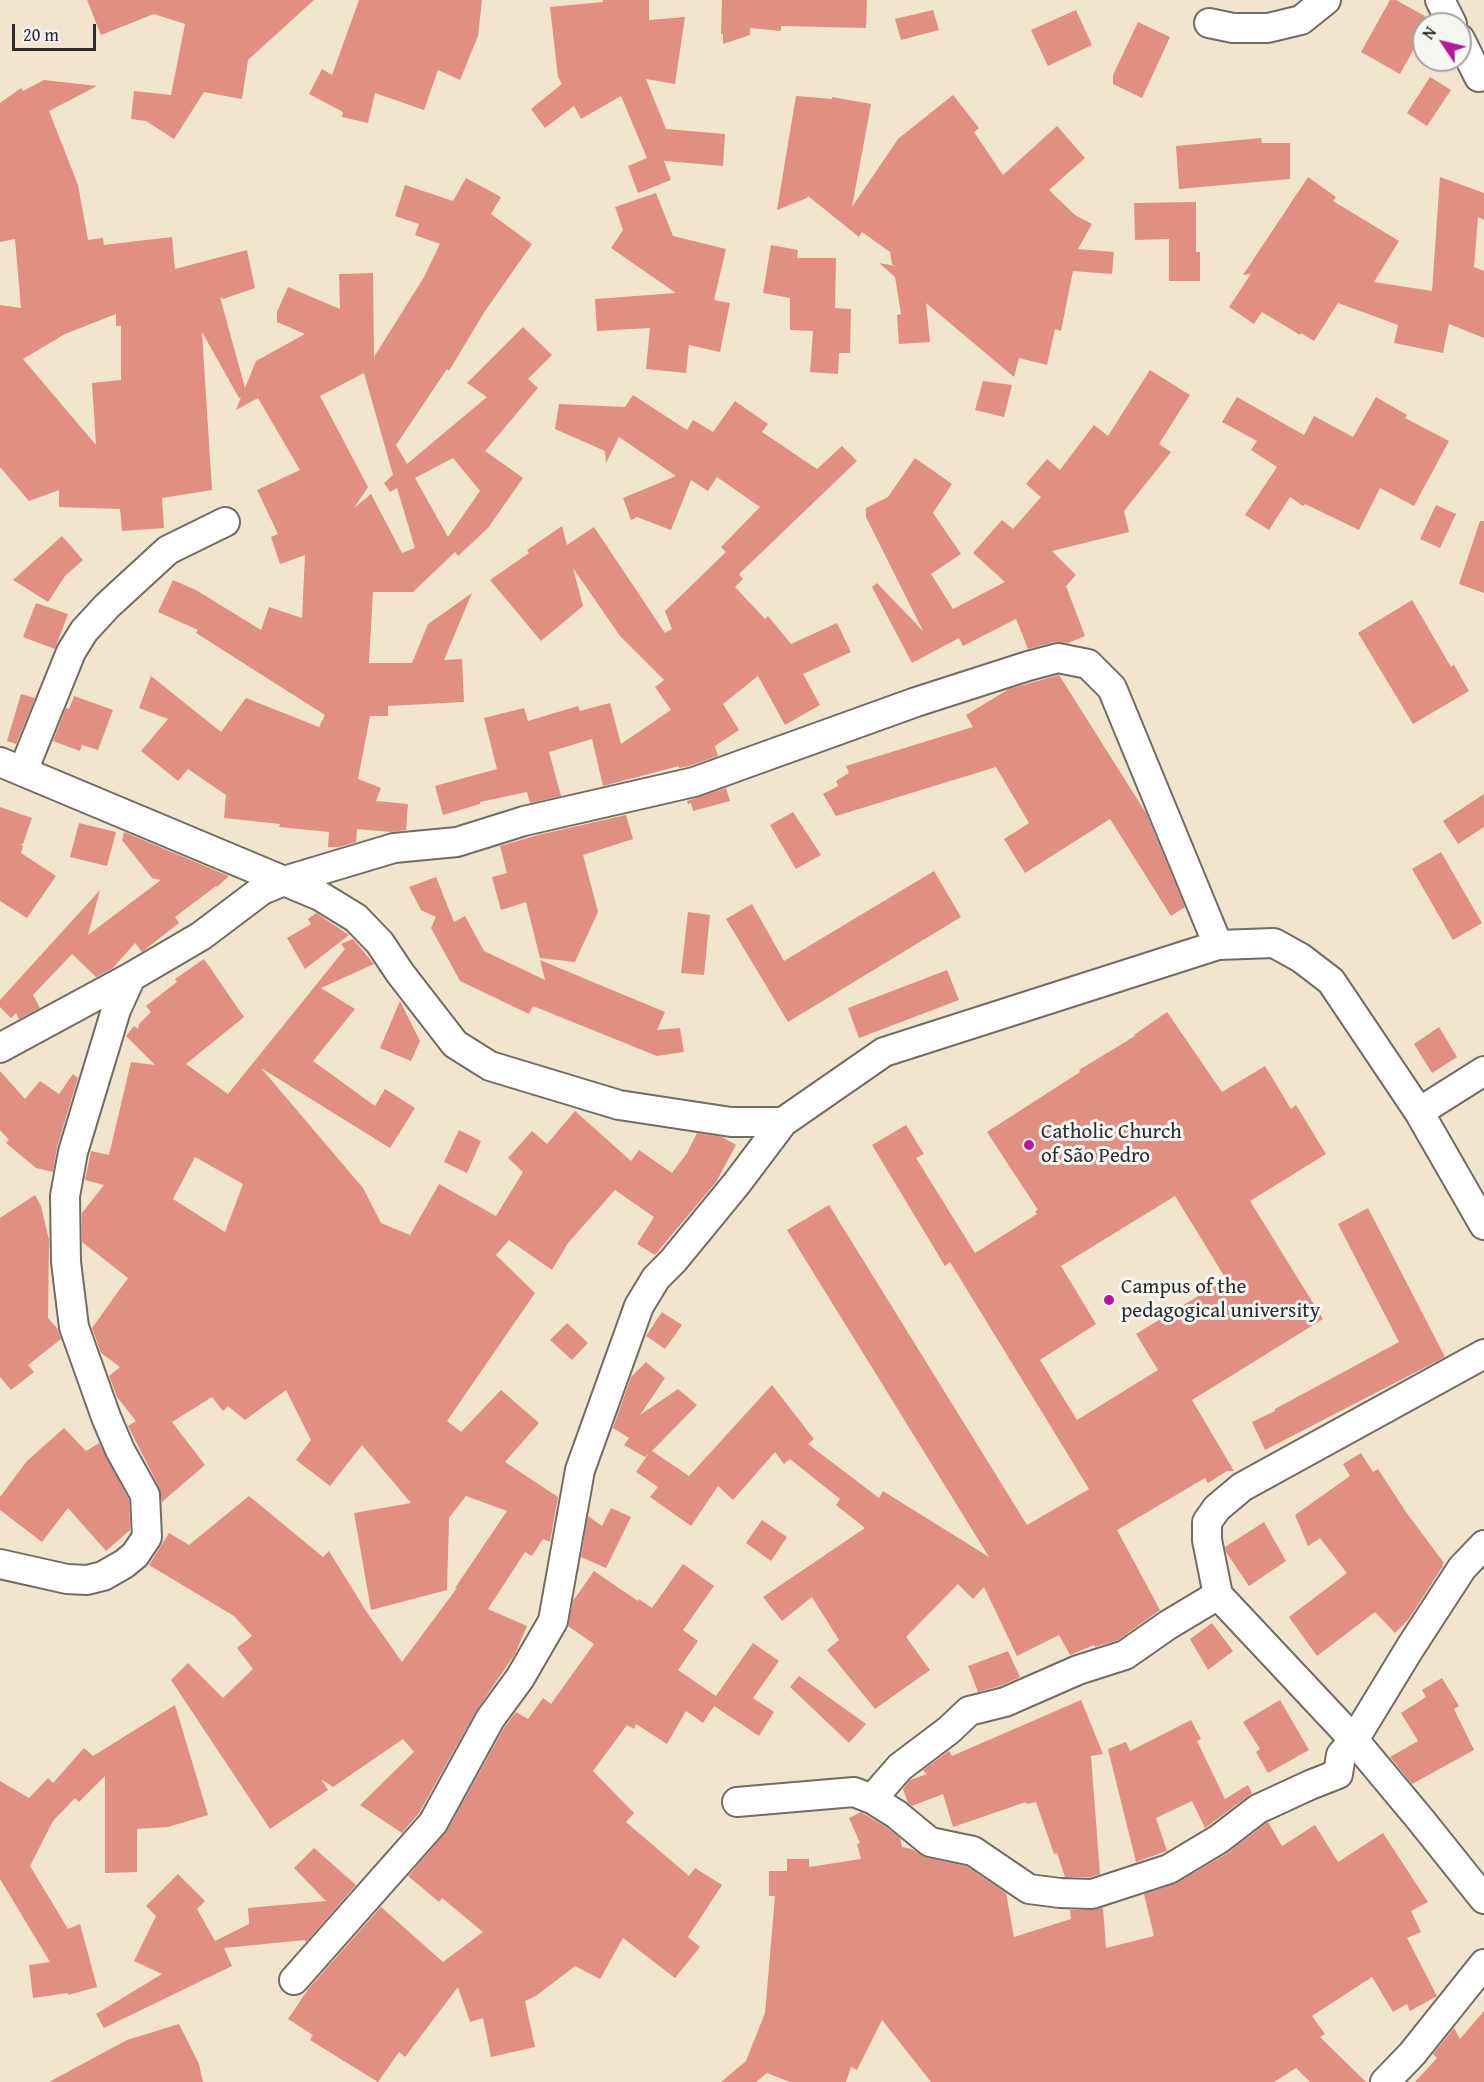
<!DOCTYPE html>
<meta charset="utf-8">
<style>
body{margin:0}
#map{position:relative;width:1484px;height:2082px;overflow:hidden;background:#f2e5ce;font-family:"Gentium Book Plus",serif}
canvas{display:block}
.north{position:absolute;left:1412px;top:12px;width:60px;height:60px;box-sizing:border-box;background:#f6f6f2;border:2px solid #a5a5a2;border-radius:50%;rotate:305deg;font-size:16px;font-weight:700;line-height:24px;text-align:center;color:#2b2b2b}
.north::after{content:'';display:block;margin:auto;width:21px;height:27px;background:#b5179e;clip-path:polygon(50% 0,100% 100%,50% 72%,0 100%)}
.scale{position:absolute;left:12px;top:24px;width:84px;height:27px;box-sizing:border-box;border:3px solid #2b2b2b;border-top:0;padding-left:8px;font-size:18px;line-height:21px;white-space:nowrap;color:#2b2b2b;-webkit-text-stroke:4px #f6f6f2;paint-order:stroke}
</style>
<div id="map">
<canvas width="1484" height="2082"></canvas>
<div class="north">N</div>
<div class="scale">20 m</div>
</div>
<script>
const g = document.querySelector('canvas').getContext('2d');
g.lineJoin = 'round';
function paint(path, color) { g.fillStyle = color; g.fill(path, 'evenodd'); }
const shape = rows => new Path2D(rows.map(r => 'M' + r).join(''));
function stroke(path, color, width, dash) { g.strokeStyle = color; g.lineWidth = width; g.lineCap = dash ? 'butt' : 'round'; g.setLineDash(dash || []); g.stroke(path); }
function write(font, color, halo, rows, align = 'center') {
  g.font = font + ' "Gentium Book Plus",serif'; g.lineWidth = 6; g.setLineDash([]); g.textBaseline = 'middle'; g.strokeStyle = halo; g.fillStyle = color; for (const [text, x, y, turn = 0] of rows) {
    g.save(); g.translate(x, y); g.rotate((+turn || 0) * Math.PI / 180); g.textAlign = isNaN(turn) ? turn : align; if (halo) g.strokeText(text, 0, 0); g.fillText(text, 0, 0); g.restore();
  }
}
const building = shape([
 [87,0,314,0,248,60,242,99,204,92,174,139,146,121,131,119,134,91,171,95,185,24,154,14,101,35],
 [359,0,482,0,478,36,460,80,438,70,424,110,375,93,368,123,342,117,343,112,309,94,322,69,332,75],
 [603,0,649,0,649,20,685,17,675,84,646,79,666,129,725,134,723,166,664,161,671,180,638,193,628,166,647,158,621,96,581,119,574,106,545,128,531,109,562,84,558,77,550,7,603,2],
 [722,0,867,0,866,28,781,26,781,31,750,28,750,35,723,44,723,34,721,34],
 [1390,0,1396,0,1430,19,1428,24,1424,24,1424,30,1400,74,1361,52],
 [933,10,939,30,901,40,895,19],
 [1076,10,1092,45,1048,66,1031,30],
 [1138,22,1170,37,1142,98,1113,84,1113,75],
 [1430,77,1451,90,1427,126,1407,113],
 [44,80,97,86,49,111,78,185,88,240,103,238,104,245,172,237,175,269,247,250,255,288,223,299,220,297,245,388,256,361,305,334,277,322,277,312,288,287,340,309,339,274,373,273,374,357,424,277,440,244,415,235,419,224,395,216,405,185,453,201,466,178,501,197,491,214,532,244,485,311,449,371,447,369,396,445,407,464,487,397,467,383,523,327,552,355,528,379,538,388,485,451,523,478,488,528,458,556,455,552,413,592,373,592,369,663,412,663,428,624,472,593,444,660,462,659,464,702,388,706,388,716,370,716,358,779,381,788,376,801,408,804,406,830,391,832,357,829,356,842,339,847,328,847,329,832,279,827,280,824,224,818,226,795,188,769,178,781,141,751,168,719,139,708,151,676,221,732,246,698,319,727,325,715,196,633,198,630,158,612,173,580,196,590,261,630,269,607,302,618,305,555,280,564,271,537,278,534,257,490,300,470,258,398,236,410,241,397,239,398,202,332,212,490,162,498,164,528,122,531,120,509,59,507,59,490,29,501,0,467,0,305,21,308,15,239,0,242,0,103,21,88,23,91],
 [116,314,116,326,121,326,121,380,92,383,96,445,23,359,65,334],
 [364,373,393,475,384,483,390,492,397,488,415,548,402,553,371,494,354,508,368,487,320,396],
 [453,458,480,491,448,537,415,478],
 [953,95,979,128,974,132,1003,175,1057,126,1085,158,1049,190,1075,215,1092,224,1078,249,1114,252,1112,274,1073,271,1061,331,1055,329,1047,365,1019,358,1014,377,926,303,930,342,899,344,897,315,901,314,895,277,879,263,895,266,892,264,890,252,862,232,859,237,808,196,807,198,777,210,796,96,832,99,832,97,871,104,852,207,898,139],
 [1261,138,1262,143,1290,143,1290,179,1179,189,1176,146],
 [1308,177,1336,197,1333,201,1399,241,1374,282,1432,291,1440,177,1484,193,1484,220,1478,217,1474,267,1484,271,1484,338,1449,324,1443,353,1394,343,1398,325,1338,303,1314,341,1301,333,1300,335,1262,312,1254,324,1229,307,1251,274,1243,275],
 [656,193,673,236,726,249,714,300,730,303,720,352,689,345,686,373,646,369,650,328,597,331,595,299,676,293,611,248,623,230,615,207],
 [1196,202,1196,252,1200,252,1200,281,1169,281,1169,239,1135,240,1134,203],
 [771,245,798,250,797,258,836,258,835,308,851,309,850,353,839,353,838,374,810,372,813,331,790,330,790,298,763,293],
 [1150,370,1190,395,1159,444,1171,452,1124,511,1129,532,1052,551,1076,575,1066,586,1085,636,1068,643,1054,642,1028,649,1016,619,963,646,959,638,912,663,872,587,877,583,923,631,866,517,866,508,888,497,915,458,952,484,933,513,961,554,931,574,953,609,1005,582,973,553,1002,520,1013,529,1041,497,1026,484,1047,459,1060,470,1094,425,1108,436],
 [983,381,1012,385,1004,417,975,410],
 [633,395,687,430,693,420,713,432,735,401,768,424,762,432,817,469,842,446,857,461,739,574,743,579,735,587,765,619,768,616,791,644,837,623,851,652,803,674,820,705,785,725,758,676,723,704,739,730,715,746,718,756,689,766,679,768,679,766,603,786,592,739,549,752,561,796,530,803,527,792,480,802,480,804,443,815,435,786,497,769,484,718,524,708,528,721,578,706,580,711,610,703,621,744,671,710,655,687,664,680,620,636,573,568,583,606,541,641,490,580,529,553,527,550,562,526,567,545,594,527,665,633,672,629,665,611,726,552,721,547,760,507,717,477,708,491,691,480,671,530,637,517,631,520,623,498,676,476,619,437,606,463,605,451,555,429,559,404,625,407],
 [1237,397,1304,435,1314,416,1353,437,1376,397,1407,415,1405,418,1449,441,1414,506,1380,488,1359,530,1305,504,1303,506,1290,497,1269,530,1245,515,1277,467,1251,450,1257,441,1222,422],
 [1436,505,1456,514,1440,548,1420,539],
 [1480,521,1484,521,1484,593,1459,584],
 [62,536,83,560,65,576,48,602,13,580],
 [1412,600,1451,667,1454,665,1469,691,1413,724,1358,633],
 [36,603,68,614,55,649,23,637],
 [1059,675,1146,813,1185,907,1171,916,1110,819,1025,873,1004,839,1029,823,996,767,836,816,823,794,838,786,836,781,849,773,846,766,973,727,966,715,1009,689],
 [21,694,35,698,16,744,7,741],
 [74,696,113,710,98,750,82,745,80,751,53,741,66,708,69,709],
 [726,788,730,801,693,811,691,803,688,804,687,801],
 [1484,794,1484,827,1458,844,1443,821],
 [0,807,32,818,23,844,21,844,23,846,21,853,56,876,27,918,0,901],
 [793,812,821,855,796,869,770,825],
 [626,815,633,839,583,855,598,912,575,962,540,958,526,902,501,910,492,877,507,873,500,846,538,835],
 [79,823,116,832,107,866,70,857],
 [124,832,229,876,217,887,216,886,175,917,179,923,142,952,135,943,113,968,96,977,72,954,33,995,40,1008,19,1019,16,1013,11,1018,0,1007,0,1000,100,890,88,935,161,880,152,878,122,840],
 [1441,852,1482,923,1453,940,1412,869],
 [934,871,961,917,788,1022,726,919,752,904,784,961],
 [436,877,454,922,465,916,484,951,545,980,540,960,665,1012,657,1030,680,1028,684,1052,657,1056,533,1006,529,1014,460,981,431,928,436,917,421,910,409,887],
 [688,912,710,915,704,975,681,973],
 [316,913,349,935,305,969,287,938,311,924,308,919],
 [353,939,374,964,321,988,355,1009,313,1061,375,1106,385,1089,415,1108,390,1148,261,1068,363,1188,381,1223,410,1235,439,1184,496,1216,523,1172,508,1158,532,1131,547,1144,575,1111,631,1161,639,1150,672,1173,687,1153,697,1133,722,1137,736,1145,716,1182,655,1255,637,1244,654,1217,615,1190,568,1243,552,1270,509,1240,496,1255,535,1293,447,1421,461,1432,501,1390,539,1423,505,1462,558,1497,550,1542,543,1539,532,1556,525,1552,488,1609,527,1626,515,1654,476,1711,419,1813,402,1833,360,1805,414,1752,403,1739,333,1787,321,1779,328,1790,270,1829,171,1680,188,1663,223,1698,253,1669,237,1648,252,1636,234,1616,149,1565,169,1533,189,1545,249,1496,323,1557,329,1551,366,1611,402,1662,457,1588,455,1588,507,1511,466,1496,449,1518,447,1590,371,1610,354,1513,411,1503,362,1445,330,1486,296,1460,311,1440,286,1390,245,1420,228,1406,223,1411,212,1397,172,1422,205,1465,162,1502,159,1487,128,1426,136,1421,117,1397,109,1376,120,1367,101,1353,92,1328,128,1278,82,1242,82,1213,104,1185,85,1180,91,1151,109,1155,131,1062,155,1065,126,1036,134,1026,138,1029,139,1024,151,1012,146,1006,177,982,175,979,204,959,244,1017,186,1064,228,1094,345,949,341,944],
 [195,1157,243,1184,225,1232,173,1199],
 [947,970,959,1000,859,1038,848,1008],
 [400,1001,420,1041,411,1061,380,1048],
 [1167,1012,1222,1092,1265,1066,1291,1109,1296,1105,1326,1154,1250,1201,1323,1319,1192,1400,1234,1471,1227,1471,1208,1483,1205,1478,1117,1530,1160,1610,1118,1640,1095,1647,1094,1645,1070,1655,1059,1635,1017,1656,984,1587,973,1599,958,1584,906,1637,930,1670,875,1709,827,1650,839,1640,812,1597,782,1621,763,1597,865,1528,836,1505,840,1499,790,1459,784,1464,775,1452,733,1500,718,1486,691,1526,650,1497,658,1487,636,1472,649,1453,645,1457,624,1445,629,1438,613,1428,631,1377,646,1362,665,1378,640,1415,678,1389,697,1405,652,1451,689,1476,772,1385,814,1439,808,1444,879,1498,883,1491,989,1557,787,1230,829,1205,1027,1525,1089,1489,950,1262,945,1266,872,1145,906,1125,924,1154,916,1158,975,1253,1037,1214,1035,1211,1038,1210,987,1132,1080,1072,1079,1070,1135,1036,1134,1035],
 [1175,1196,1226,1279,1136,1334,1158,1370,1077,1420,1040,1360,1096,1324,1061,1266],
 [1439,1027,1457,1057,1432,1073,1414,1044],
 [0,1071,25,1099,40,1081,59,1094,73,1074,78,1078,57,1147,53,1172,36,1168,6,1143,9,1140,0,1130],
 [459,1130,481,1141,467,1173,444,1162],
 [35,1195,41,1206,49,1240,48,1318,57,1328,61,1339,28,1365,34,1372,11,1390,0,1377,0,1218],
 [1368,1208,1445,1357,1265,1450,1252,1422,1275,1411,1275,1409,1399,1342,1338,1224],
 [662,1312,682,1325,665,1349,646,1336],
 [567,1323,588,1343,572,1360,550,1340],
 [64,1428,86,1451,99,1443,129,1500,130,1530,106,1551,68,1508,42,1542,0,1510,0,1497,27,1461],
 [1361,1453,1373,1472,1378,1469,1406,1512,1444,1563,1442,1565,1443,1566,1408,1620,1395,1633,1375,1612,1317,1656,1289,1617,1347,1573,1320,1538,1308,1546,1295,1515,1350,1476,1343,1464],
 [611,1508,631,1517,606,1568,581,1557,588,1516,602,1526],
 [762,1520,787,1537,771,1561,746,1543],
 [1264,1522,1286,1561,1249,1586,1226,1552,1225,1547],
 [683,1564,714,1586,683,1630,698,1641,678,1670,716,1696,753,1643,779,1661,753,1698,774,1712,759,1736,714,1706,703,1723,686,1711,667,1744,636,1724,634,1729,627,1725,593,1771,634,1813,626,1822,689,1876,695,1868,722,1885,688,1937,700,1947,675,1978,623,1938,600,1979,575,1966,536,1996,525,2001,535,2047,491,2057,483,2018,470,2022,458,1987,405,2057,399,2052,378,2082,310,2040,313,2035,288,2019,309,1988,381,1907,443,1962,483,1932,442,1898,439,1902,408,1876,447,1831,504,1728,516,1712,528,1719,543,1698,551,1704,594,1644,568,1626,573,1601,594,1571,638,1601,639,1599,652,1608],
 [1212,1623,1233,1651,1208,1670,1190,1639],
 [1008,1651,1020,1677,1000,1686,978,1692,968,1666],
 [799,1676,866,1724,849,1743,790,1687],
 [1442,1678,1459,1706,1454,1709,1474,1750,1412,1784,1390,1757,1418,1741,1401,1713,1426,1697,1422,1690],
 [1081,1700,1103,1754,1091,1756,1100,1874,1090,1877,1065,1877,1057,1853,1054,1854,1036,1802,1027,1804,1026,1802,953,1827,943,1794,912,1806,908,1803,903,1789,910,1780,927,1774,923,1770,949,1751,952,1756],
 [1280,1700,1309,1750,1268,1773,1256,1752,1260,1749,1243,1722],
 [175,1705,208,1815,168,1827,137,1829,137,1872,105,1873,105,1776,79,1802,75,1798,53,1821,30,1866,68,1929,80,1924,97,1987,68,1995,68,1993,33,1998,29,1965,50,1962,0,1879,0,1781,29,1798,48,1778,53,1783,84,1748,93,1756],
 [1191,1720,1201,1739,1197,1741,1225,1799,1248,1785,1252,1793,1205,1828,1192,1801,1156,1818,1167,1851,1136,1862,1108,1749,1126,1742,1130,1751],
 [861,1812,886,1827,900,1838,902,1847,912,1849,927,1858,966,1866,1006,1893,1014,1937,1071,1919,1070,1910,1092,1910,1103,1908,1106,1948,1154,1936,1144,1894,1177,1883,1228,1853,1268,1822,1282,1846,1315,1825,1338,1862,1383,1833,1428,1902,1411,1911,1421,1932,1407,1938,1437,1996,1410,2011,1407,2004,1393,2012,1372,1977,1312,2016,1325,2034,1320,2037,1366,2082,1310,2082,1296,2068,1274,2082,931,2082,882,2020,857,2070,851,2067,846,2082,790,2082,767,2073,756,2082,721,2082,746,2061,765,2013,775,1896,769,1896,769,1871,787,1871,787,1859,809,1859,809,1867,861,1859,857,1844,860,1843,849,1818],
 [314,1848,356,1885,306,1942,305,1940,224,1948,232,1966,104,2028,96,2014,162,1974,134,1961,156,1916,146,1906,178,1874,205,1901,197,1909,215,1941,249,1924,248,1908,326,1901,294,1868],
 [1484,2011,1484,2082,1415,2082,1437,2058,1433,2054,1454,2028,1460,2039],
 [179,2024,199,2064,203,2082,49,2082,127,2040]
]);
const minor = shape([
 [1440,0,1452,24],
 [1209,23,1233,28,1268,28,1301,20,1326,0],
 [1460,39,1479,77],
 [0,762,320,896,356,918,380,943,400,973,455,1044,490,1066,619,1105,731,1122,783,1122,884,1052,1218,945,1274,943,1301,958,1331,981,1419,1112,1484,1225],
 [23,771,71,652,84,631,107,606,168,550,225,522],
 [0,1048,131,977,201,936,262,890,284,881,394,848,457,842,524,821,694,782,916,702,1028,666,1058,658,1088,664,1112,688,1218,945],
 [1419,1112,1484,1071],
 [1484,1354,1242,1487,1217,1508,1207,1522,1207,1540,1218,1595,1354,1740,1420,1819,1484,1899],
 [0,1564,67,1579,87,1580,103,1576,124,1564,135,1555,147,1537,145,1495,120,1450,106,1417,74,1327,66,1262,65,1196,73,1152,116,1010,131,977],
 [872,1799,900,1767,949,1730,969,1711,1005,1702,1078,1670,1125,1655,1168,1625,1218,1595],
 [737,1802,854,1792,872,1799,896,1814,930,1842,973,1851,1029,1889,1060,1893,1092,1894,1169,1869,1219,1839,1258,1809,1310,1785,1338,1774,1341,1755,1354,1740,1410,1648,1462,1568,1484,1545],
 [294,1980,433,1823,490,1719,520,1678,553,1621,580,1470,639,1306,656,1278,673,1261,737,1183,783,1122],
 [1385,2082,1412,2054,1484,1964]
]);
const markers = [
 [1029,1145,6,"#b5179e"],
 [1109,1300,6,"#b5179e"]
];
const poiNames = [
 ["Catholic Church",1041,1133],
 ["of São Pedro",1041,1157],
 ["Campus of the",1121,1288],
 ["pedagogical university",1121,1312]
];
paint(building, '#e08f82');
stroke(minor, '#716c64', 32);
stroke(minor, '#fff', 28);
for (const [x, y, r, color] of markers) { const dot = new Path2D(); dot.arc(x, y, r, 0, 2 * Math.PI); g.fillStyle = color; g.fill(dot); stroke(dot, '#f6f6f2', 2); }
write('21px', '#2b2b2b', '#f6f6f2', poiNames, 'left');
</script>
